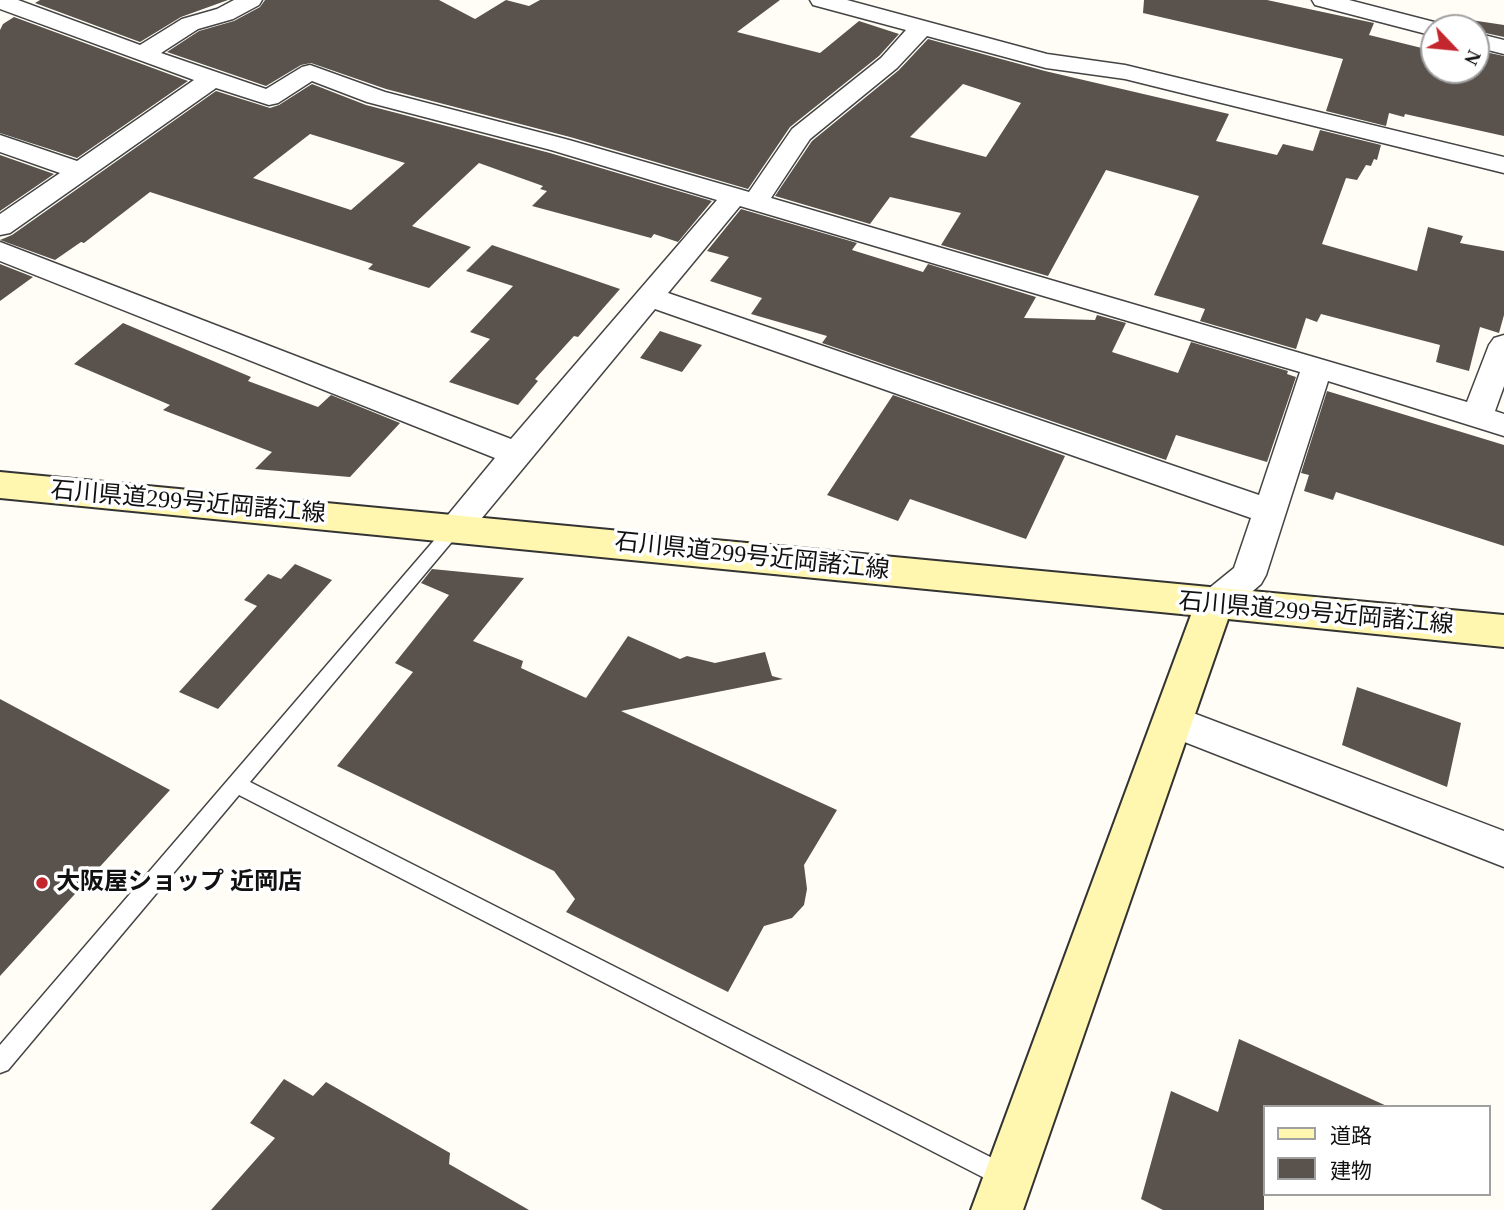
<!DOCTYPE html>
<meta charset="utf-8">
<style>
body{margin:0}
#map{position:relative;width:1504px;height:1210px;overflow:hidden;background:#fffdf5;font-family:"Times New Roman","Noto Sans JP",serif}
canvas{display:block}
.legend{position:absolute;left:1263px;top:1105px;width:228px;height:91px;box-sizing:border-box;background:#fff;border:2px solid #a0a0a0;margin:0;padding:9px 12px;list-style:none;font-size:21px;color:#111}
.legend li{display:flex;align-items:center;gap:14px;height:35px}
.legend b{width:35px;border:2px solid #a0a0a0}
.north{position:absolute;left:1420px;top:14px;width:70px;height:70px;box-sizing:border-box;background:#fff;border:2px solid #a0a0a0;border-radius:50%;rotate:116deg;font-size:19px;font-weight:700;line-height:28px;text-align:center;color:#111}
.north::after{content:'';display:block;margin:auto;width:24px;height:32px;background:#c4262e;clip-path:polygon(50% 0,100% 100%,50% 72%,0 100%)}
</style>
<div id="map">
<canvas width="1504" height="1210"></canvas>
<ul class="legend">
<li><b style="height:9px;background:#fff6b0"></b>道路</li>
<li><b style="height:19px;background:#5a524d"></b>建物</li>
</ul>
<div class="north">N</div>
</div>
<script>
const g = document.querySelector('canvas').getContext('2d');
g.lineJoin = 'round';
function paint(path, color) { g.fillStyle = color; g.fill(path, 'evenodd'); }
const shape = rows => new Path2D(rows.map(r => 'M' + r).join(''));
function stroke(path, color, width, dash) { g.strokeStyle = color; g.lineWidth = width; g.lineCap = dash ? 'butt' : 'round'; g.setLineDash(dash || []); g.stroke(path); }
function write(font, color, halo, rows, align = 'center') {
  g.font = font + ' "Times New Roman","Noto Sans JP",serif'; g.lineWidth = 7; g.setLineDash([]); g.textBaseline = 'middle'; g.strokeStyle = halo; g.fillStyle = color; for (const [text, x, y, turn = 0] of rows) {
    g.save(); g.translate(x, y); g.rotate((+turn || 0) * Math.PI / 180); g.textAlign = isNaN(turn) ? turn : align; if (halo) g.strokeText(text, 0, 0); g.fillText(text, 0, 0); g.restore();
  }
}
const building = shape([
 [40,0,228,0,181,17,140,42,35,3],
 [265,0,439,0,475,19,506,0,529,6,540,0,780,0,737,32,820,53,859,21,899,34,879,56,790,127,748,189,570,137,386,89,311,63,301,65,266,86,167,52,199,31,234,21,260,7],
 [1144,0,1267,0,1374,23,1369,35,1434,51,1434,70,1476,70,1476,50,1504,56,1504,136,1405,114,1404,117,1389,113,1386,126,1326,111,1343,59,1143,13],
 [14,17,188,81,77,158,0,133,0,30,3,24],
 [1464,19,1504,25,1504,37,1476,31,1476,28,1461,28],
 [928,39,1045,71,1229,114,1216,141,1277,155,1283,144,1313,151,1320,130,1381,145,1377,160,1374,159,1371,166,1366,165,1357,180,1346,178,1322,244,1417,271,1428,227,1463,236,1460,243,1504,251,1504,315,1499,333,1480,327,1469,371,1436,362,1440,345,1321,314,1317,322,1306,318,1296,349,1200,321,1205,309,1154,295,1199,196,1106,170,1048,276,941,245,961,213,890,197,870,224,775,196,812,141,899,70],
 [963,84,1021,103,986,157,910,137],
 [312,84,366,105,550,153,712,201,678,242,654,234,651,238,532,206,547,191,540,189,543,186,479,163,412,226,471,247,429,288,368,269,373,264,150,192,84,243,81,242,55,260,0,240,12,235,216,91,270,108,279,105],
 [310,134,405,163,351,210,253,178],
 [0,155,54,174,0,211],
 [741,209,857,243,852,250,923,272,928,264,1036,297,1024,318,1095,320,1097,315,1126,323,1112,352,1178,373,1191,342,1288,371,1287,374,1296,377,1267,462,1176,435,1166,460,822,343,827,336,751,314,762,298,710,281,729,257,707,251],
 [492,245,620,289,578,337,574,336,535,379,538,381,518,405,449,382,490,339,470,332,513,286,466,271],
 [0,264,33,277,0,301],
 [123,323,251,377,248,381,318,407,331,395,400,423,350,477,255,469,272,452,163,410,170,405,74,364],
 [660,331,702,345,682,372,640,358],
 [1327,391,1504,445,1504,546,1336,492,1333,500,1304,491,1309,475,1301,473],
 [893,395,1065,456,1026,539,910,499,898,521,827,495],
 [295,564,332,580,218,709,179,692,257,606,244,600,268,574,281,579],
 [432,569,524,578,473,641,523,661,521,668,586,698,628,636,680,659,687,656,715,663,765,652,772,676,783,679,621,711,837,810,804,865,807,889,804,905,792,918,764,926,728,992,566,912,575,899,554,871,337,766,413,672,395,663,449,595,421,583],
 [1357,687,1461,723,1447,787,1342,745],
 [0,699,170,790,0,976],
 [1239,1039,1389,1107,1264,1107,1264,1210,1163,1210,1141,1199,1171,1091,1218,1112],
 [284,1079,313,1096,326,1082,450,1153,449,1164,529,1210,211,1210,275,1138,250,1123]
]);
const lane = shape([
 [455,521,461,523,463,527,461,531,250,782,1016,1170,1020,1178,1016,1186,1008,1190,1000,1186,239,795,8,1070,0,1073,0,1045,449,523,455,521]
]);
const street = shape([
 [0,0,18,0,140,45,182,19,217,9,234,0,262,0,259,5,233,19,198,29,161,53,266,89,302,67,310,65,385,92,569,140,749,192,792,129,881,58,906,30,813,5,810,0,847,0,1047,54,1125,65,1504,157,1504,173,1125,79,1046,68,927,36,897,68,810,139,771,198,1467,402,1489,345,1494,338,1504,335,1504,386,1495,411,1504,414,1504,436,1328,381,1266,575,1261,584,1226,614,1214,618,1202,614,1197,604,1202,594,1234,568,1251,518,655,309,467,536,455,540,443,536,438,527,495,458,0,261,0,242,511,439,717,200,551,150,367,102,312,81,278,103,269,105,216,88,10,233,0,235,0,214,60,173,0,152,0,135,77,161,194,80,0,9,0,0],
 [740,206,1300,372,1259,495,668,293,740,206],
 [1312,0,1349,0,1442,24,1445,28,1434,28,1434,36,1315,5,1312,0],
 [1476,33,1504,40,1504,54,1476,47,1476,33],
 [1172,705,1504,831,1504,867,1159,732,1153,721,1159,710,1172,705]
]);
const secondary = shape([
 [0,472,1504,615,1504,647,1228,619,1023,1210,971,1210,1191,615,0,498,0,472]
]);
const markers = [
 [42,883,7,"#c4262e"]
];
const streetNames = [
 ["石川県道299号近岡諸江線",188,503,5],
 ["石川県道299号近岡諸江線",752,557,6],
 ["石川県道299号近岡諸江線",1316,614,5]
];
const poiNames = [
 ["大阪屋ショップ 近岡店",56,883]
];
paint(building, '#5a524d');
stroke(lane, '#444', 3);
stroke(street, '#444', 3);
stroke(secondary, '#333', 4);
paint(lane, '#fff');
paint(street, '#fff');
paint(secondary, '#fff6b0');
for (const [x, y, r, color] of markers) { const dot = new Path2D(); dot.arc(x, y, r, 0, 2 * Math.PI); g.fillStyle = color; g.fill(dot); stroke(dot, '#fff', 2.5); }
write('24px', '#111', '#fff', streetNames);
write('bold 24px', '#111', '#fff', poiNames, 'left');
</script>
